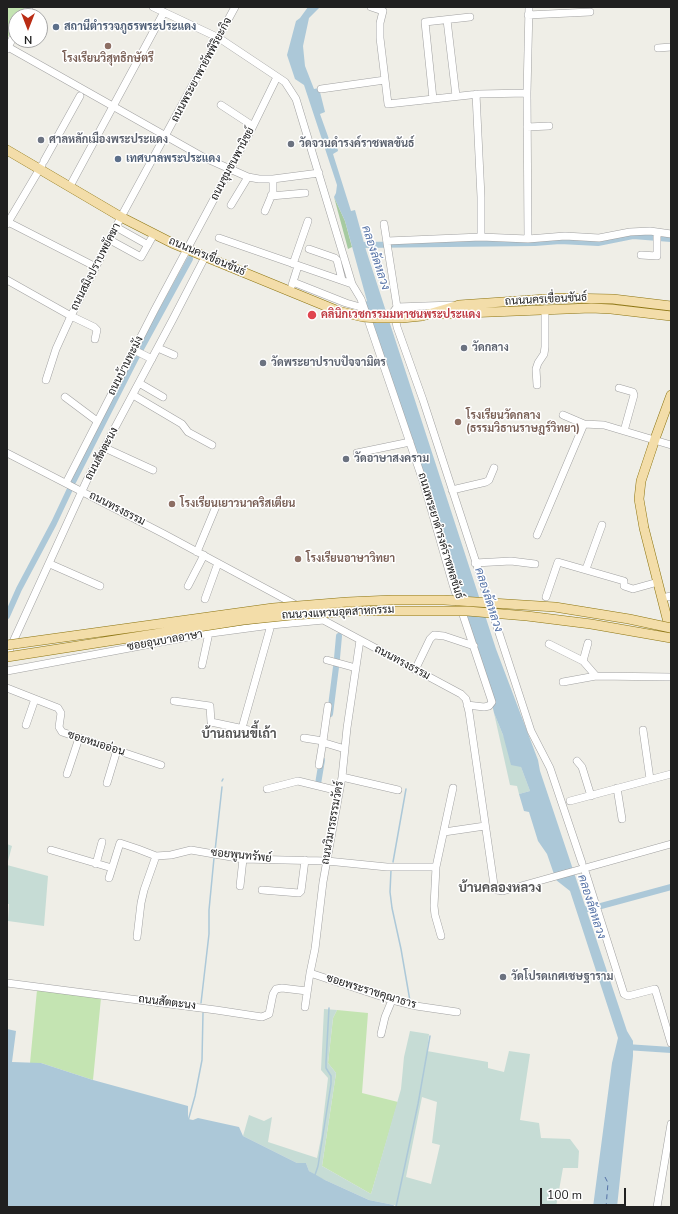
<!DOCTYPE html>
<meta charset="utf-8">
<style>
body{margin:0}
#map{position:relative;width:678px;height:1214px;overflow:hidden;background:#efeee7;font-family:"Nunito Sans",sans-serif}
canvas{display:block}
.frame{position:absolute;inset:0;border:8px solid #202020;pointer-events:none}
.north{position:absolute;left:8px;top:8px;width:40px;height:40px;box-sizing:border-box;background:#fff;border:1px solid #a6a6a6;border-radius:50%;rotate:180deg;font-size:11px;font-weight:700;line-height:16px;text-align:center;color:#202020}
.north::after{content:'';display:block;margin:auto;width:14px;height:18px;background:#ba2d15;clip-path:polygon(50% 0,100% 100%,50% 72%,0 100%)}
.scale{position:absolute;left:540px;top:1188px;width:86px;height:18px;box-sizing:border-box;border:2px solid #202020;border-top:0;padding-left:5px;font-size:12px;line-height:14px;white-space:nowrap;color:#202020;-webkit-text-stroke:3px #fff;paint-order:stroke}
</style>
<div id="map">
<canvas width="678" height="1214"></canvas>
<div class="frame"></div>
<div class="north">N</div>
<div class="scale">100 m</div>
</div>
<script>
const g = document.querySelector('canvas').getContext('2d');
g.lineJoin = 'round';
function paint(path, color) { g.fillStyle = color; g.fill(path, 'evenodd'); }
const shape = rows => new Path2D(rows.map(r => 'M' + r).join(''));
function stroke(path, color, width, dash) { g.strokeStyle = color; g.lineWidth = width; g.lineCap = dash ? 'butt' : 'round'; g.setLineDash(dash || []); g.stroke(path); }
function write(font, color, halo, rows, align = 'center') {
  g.font = font + ' "Nunito Sans",Sarabun,sans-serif'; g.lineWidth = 3; g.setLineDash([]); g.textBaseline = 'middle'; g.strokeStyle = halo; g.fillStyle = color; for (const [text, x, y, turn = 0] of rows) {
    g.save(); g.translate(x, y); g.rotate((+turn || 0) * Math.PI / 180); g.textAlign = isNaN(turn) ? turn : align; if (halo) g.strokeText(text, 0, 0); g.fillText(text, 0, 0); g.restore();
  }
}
const grass = shape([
 [7,7,25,7,20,16,16,16,16,23,7,39],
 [37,990,101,998,93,1080,41,1063,30,1063],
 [337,1010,368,1013,362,1093,398,1102,371,1194,322,1166,336,1073,328,1063,333,1018]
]);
const forest = shape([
 [334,197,345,221,352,247,348,249]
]);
const wetland = shape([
 [494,713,503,735,521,767,530,791,519,794,517,786,510,785],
 [7,844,12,846,7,865,48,876,44,926,8,921,9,904,7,904],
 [324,1009,337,1010,333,1018,328,1063,336,1073,322,1166,371,1194,401,1089,404,1057,410,1031,429,1034,427,1051,488,1062,488,1068,504,1072,509,1051,530,1054,520,1120,539,1123,541,1138,570,1139,579,1151,578,1168,563,1168,556,1207,398,1207,394,1205,369,1200,316,1176,309,1171,306,1163,297,1163,243,1136,249,1115,264,1121,272,1117,268,1142,317,1158,321,1138,328,1078,321,1070],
 [422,1097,437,1102,432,1143,440,1145,431,1184,406,1177]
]);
const water = shape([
 [308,7,320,7,309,18,303,46,305,66,314,89,319,88,325,112,320,114,330,142,336,141,338,151,333,154,351,211,355,210,366,250,496,649,538,760,540,771,627,1031,633,1041,633,1056,617,1207,593,1207,612,1063,618,1038,570,891,556,880,547,854,538,841,529,812,524,811,519,794,530,791,521,767,511,765,503,735,494,713,486,678,365,302,367,301,345,221,334,197,336,193,337,185,304,85,295,79,287,55,296,21,300,18],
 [7,1029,16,1031,12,1062,41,1063,93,1080,188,1106,188,1119,193,1120,198,1118,239,1127,243,1136,297,1163,306,1163,309,1171,325,1180,369,1200,394,1205,393,1207,7,1207]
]);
const stream = shape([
 [222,781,223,779],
 [215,851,222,787],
 [393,862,406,789],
 [391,870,390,892,392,908,401,949,410,1001],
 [201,1003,209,934,209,910,214,858],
 [188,1121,195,1096,202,1060,203,1013],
 [315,1175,318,1166,331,1084,331,1076,326,1068,326,1062,329,1008],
 [396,1207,418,1104,430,1036]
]);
const canal = shape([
 [360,245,535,243,560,241,598,243,633,236,671,239],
 [73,482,136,358,190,259],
 [7,616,19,589,54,523,70,489],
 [337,658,339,636],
 [330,714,336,667],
 [318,784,322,760],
 [601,906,671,887],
 [582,910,592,908],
 [626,1047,671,1050]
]);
const ferry = shape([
 [605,1177,608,1183,606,1207]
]);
const minor = shape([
 [153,7,219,38,285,82,296,99,352,284,361,299,423,481,453,585,492,702,489,706,484,707,467,705],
 [371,7,383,11,380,23,380,38,388,104,479,94,527,93],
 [528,15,590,12],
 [25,16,29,7],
 [447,20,456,96],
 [8,47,203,157,248,177,259,179,273,179,319,173],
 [658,48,671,47],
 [7,49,16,32],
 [321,89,385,80],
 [476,94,481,197,481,237],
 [433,99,425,22,470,17],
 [221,105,253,126],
 [527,127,549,126],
 [44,161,80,96],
 [70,186,164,12],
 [271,196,305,193],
 [231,205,248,177],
 [265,211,273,192,273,179],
 [8,222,96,267],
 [7,224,42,165],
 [384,224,397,307],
 [116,227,148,245],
 [219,238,352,284],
 [528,239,527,93,529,7],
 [110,240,141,257,154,234],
 [387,241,481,237,528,239,565,236,599,238,630,232,650,231,671,234],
 [309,249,335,258,337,260,342,280],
 [641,255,657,256,657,232],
 [293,264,308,221],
 [7,280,71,316,121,217,235,7],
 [293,282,346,303,364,308],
 [292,285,298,266],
 [453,305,397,307,394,311,397,327,423,400,531,731,550,768,582,863],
 [158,348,174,355],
 [134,350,152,359],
 [46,380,56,349,71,316,94,327,97,330,95,339],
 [139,383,163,397],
 [537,385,536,369,538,363,544,354,545,347,545,309],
 [619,388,633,392,634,395,624,431],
 [133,395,182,424,188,432,212,445],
 [65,397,97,421],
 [563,415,584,424,604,425,671,445],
 [105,448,153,470],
 [7,453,164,534,298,606],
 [357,453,410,442],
 [66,483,154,311,253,126,277,77],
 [452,490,486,482,489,480,494,468],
 [537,535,584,424],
 [197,552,217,504],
 [475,563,511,561,535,564],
 [50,564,100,586],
 [586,569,602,525],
 [188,586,204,555],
 [546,597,558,562,624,581,624,586,633,589,658,582],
 [662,598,671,596],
 [205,599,218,563],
 [312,614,461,694,466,699,469,712,494,885,497,890,503,891,671,844],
 [588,643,583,661,596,676],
 [549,644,583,661],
 [7,655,87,480,173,319,205,257],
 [327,660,356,668],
 [202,665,209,633],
 [415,670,430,639,434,635,444,636,474,646],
 [7,671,204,634,271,625,324,620],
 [563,682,596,676,671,677],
 [7,688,58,708,61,713,59,727,62,732,161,765],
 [174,701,210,706,211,722,258,732],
 [328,706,323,741,325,743,345,749],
 [26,725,35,699],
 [242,728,271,625],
 [643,730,650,779],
 [304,738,323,741,319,765],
 [577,761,582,767,591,796],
 [67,774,79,738],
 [342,777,398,790],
 [107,783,117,750],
 [617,788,622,819],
 [267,789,298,781,339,791],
 [570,801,671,774],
 [444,832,485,826],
 [51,850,112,868],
 [96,864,102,842],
 [585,871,624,994,628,996,655,989,671,1043],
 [109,878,120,843,138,849,156,856,171,855,191,850,243,859,327,861,387,867,436,867],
 [240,886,243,859],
 [262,890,299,893,301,891,305,860],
 [441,936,435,915,434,906,436,867,453,788],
 [137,937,141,903,144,890,156,856],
 [310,973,392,1000,416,1006,457,1012],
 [7,983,216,1010,262,1017,269,1014,273,994,276,989,282,988,307,991],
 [305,1007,310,973,315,949,323,882,342,777,347,728,360,640],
 [381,1034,385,1017,392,1000],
 [657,1207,671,1124]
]);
const major = shape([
 [7,150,121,217,172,243,338,311],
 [441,314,591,308,611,309,671,316],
 [422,316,459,305,561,298,613,299,671,306],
 [671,395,656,436,641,481,639,499,644,528,671,634]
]);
const majorBridge = shape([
 [338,311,363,317,377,318,402,318,422,316],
 [7,645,273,608,347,602,392,600,444,600,555,607,629,619,671,628],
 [7,657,243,620,292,615,353,611,467,611,527,616,591,624,671,638]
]);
const markers = [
 [56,27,4,"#5c6f8a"],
 [108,46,4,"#8d6e63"],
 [41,140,4,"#6b7280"],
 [291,144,4,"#6b7280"],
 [118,159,4,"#5c6f8a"],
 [312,315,5,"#e0444e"],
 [464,348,4,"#6b7280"],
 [263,363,4,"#6b7280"],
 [458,422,4,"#8d6e63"],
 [346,459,4,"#6b7280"],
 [172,504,4,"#8d6e63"],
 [298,559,4,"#8d6e63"],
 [503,977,4,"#6b7280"]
];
const serviceNames = [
 ["สถานีตำรวจภูธรพระประแดง",64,27],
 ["เทศบาลพระประแดง",126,159]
];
const educationNames = [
 ["โรงเรียนวิสุทธิกษัตรี",108,59,"center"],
 ["โรงเรียนวัดกลาง",466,416],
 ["(ธรรมวิธานราษฎร์วิทยา)",466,429],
 ["โรงเรียนเยาวนาคริสเตียน",180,504],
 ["โรงเรียนอาษาวิทยา",306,559]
];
const streetNames = [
 ["ถนนพระยาพายัพพิริยะกิจ",202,70,-62],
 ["ถนนชุมชนพานิชย์",233,164,-62],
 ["ถนนนครเขื่อนขันธ์",207,257,23],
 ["ถนนสมิงปราบพยัคฆา",96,267,-63],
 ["ถนนนครเขื่อนขันธ์",546,300,-3],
 ["ถนนบ้านทะมัง",126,366,-63],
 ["ถนนสัตตะนง",102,454,-62],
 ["ถนนทรงธรรม",117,509,27],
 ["ถนนพระยาดำรงค์ราชพลขันธ์",440,536,73],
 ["ถนนวงแหวนอุตสาหกรรม",338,613,-3],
 ["ซอยอุนบาลอาษา",165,641,-10],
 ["ถนนทรงธรรม",402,663,28],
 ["ซอยหมออ่อน",96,744,18],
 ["ถนนวิมารธรรมวัตร์",333,823,-80],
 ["ซอยพูนทรัพย์",241,856,6],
 ["ซอยพระราชคุณาธาร",371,992,17],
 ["ถนนสัตตะนง",167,1003,7]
];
const worshipNames = [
 ["ศาลหลักเมืองพระประแดง",49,140],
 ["วัดจวนดำรงค์ราชพลขันธ์",299,144],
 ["วัดกลาง",472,348],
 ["วัดพระยาปราบปัจจามิตร",271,363],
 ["วัดอาษาสงคราม",354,459],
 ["วัดโปรดเกศเชษฐาราม",511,977]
];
const healthNames = [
 ["คลินิกเวชกรรมมหาชนพระประแดง",321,315]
];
const waterNames = [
 ["คลองลัดหลวง",375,258,72],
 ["คลองลัดหลวง",488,600,72],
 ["คลองลัดหลวง",591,907,72]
];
const quarterNames = [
 ["บ้านถนนขี้เถ้า",239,735],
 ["บ้านคลองหลวง",500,889]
];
paint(grass, '#c4e4b2');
paint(forest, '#a6caa0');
paint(wetland, '#c6dcd5');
paint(water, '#acc8d8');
stroke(stream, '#acc8d8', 1.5);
stroke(canal, '#acc8d8', 6);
stroke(ferry, '#5572a6', 1, [5, 4]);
stroke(minor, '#a1a1a1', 8);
stroke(major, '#8c7410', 10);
stroke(minor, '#fff', 7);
stroke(major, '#f3dda9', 9);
stroke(majorBridge, '#8c7410', 10, []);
stroke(majorBridge, '#f3dda9', 9);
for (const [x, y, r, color] of markers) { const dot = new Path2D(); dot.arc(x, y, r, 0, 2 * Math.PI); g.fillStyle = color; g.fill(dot); stroke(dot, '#fff', 1.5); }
write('bold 11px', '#4e5e75', '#fff', serviceNames, 'left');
write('bold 11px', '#785e54', '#fff', educationNames, 'left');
write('11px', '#202020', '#fff', streetNames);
write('bold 11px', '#5b616d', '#fff', worshipNames, 'left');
write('bold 11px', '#be3a42', '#fff', healthNames, 'left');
write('italic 12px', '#5572a6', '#fff', waterNames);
write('bold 13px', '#535353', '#fff', quarterNames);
</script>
